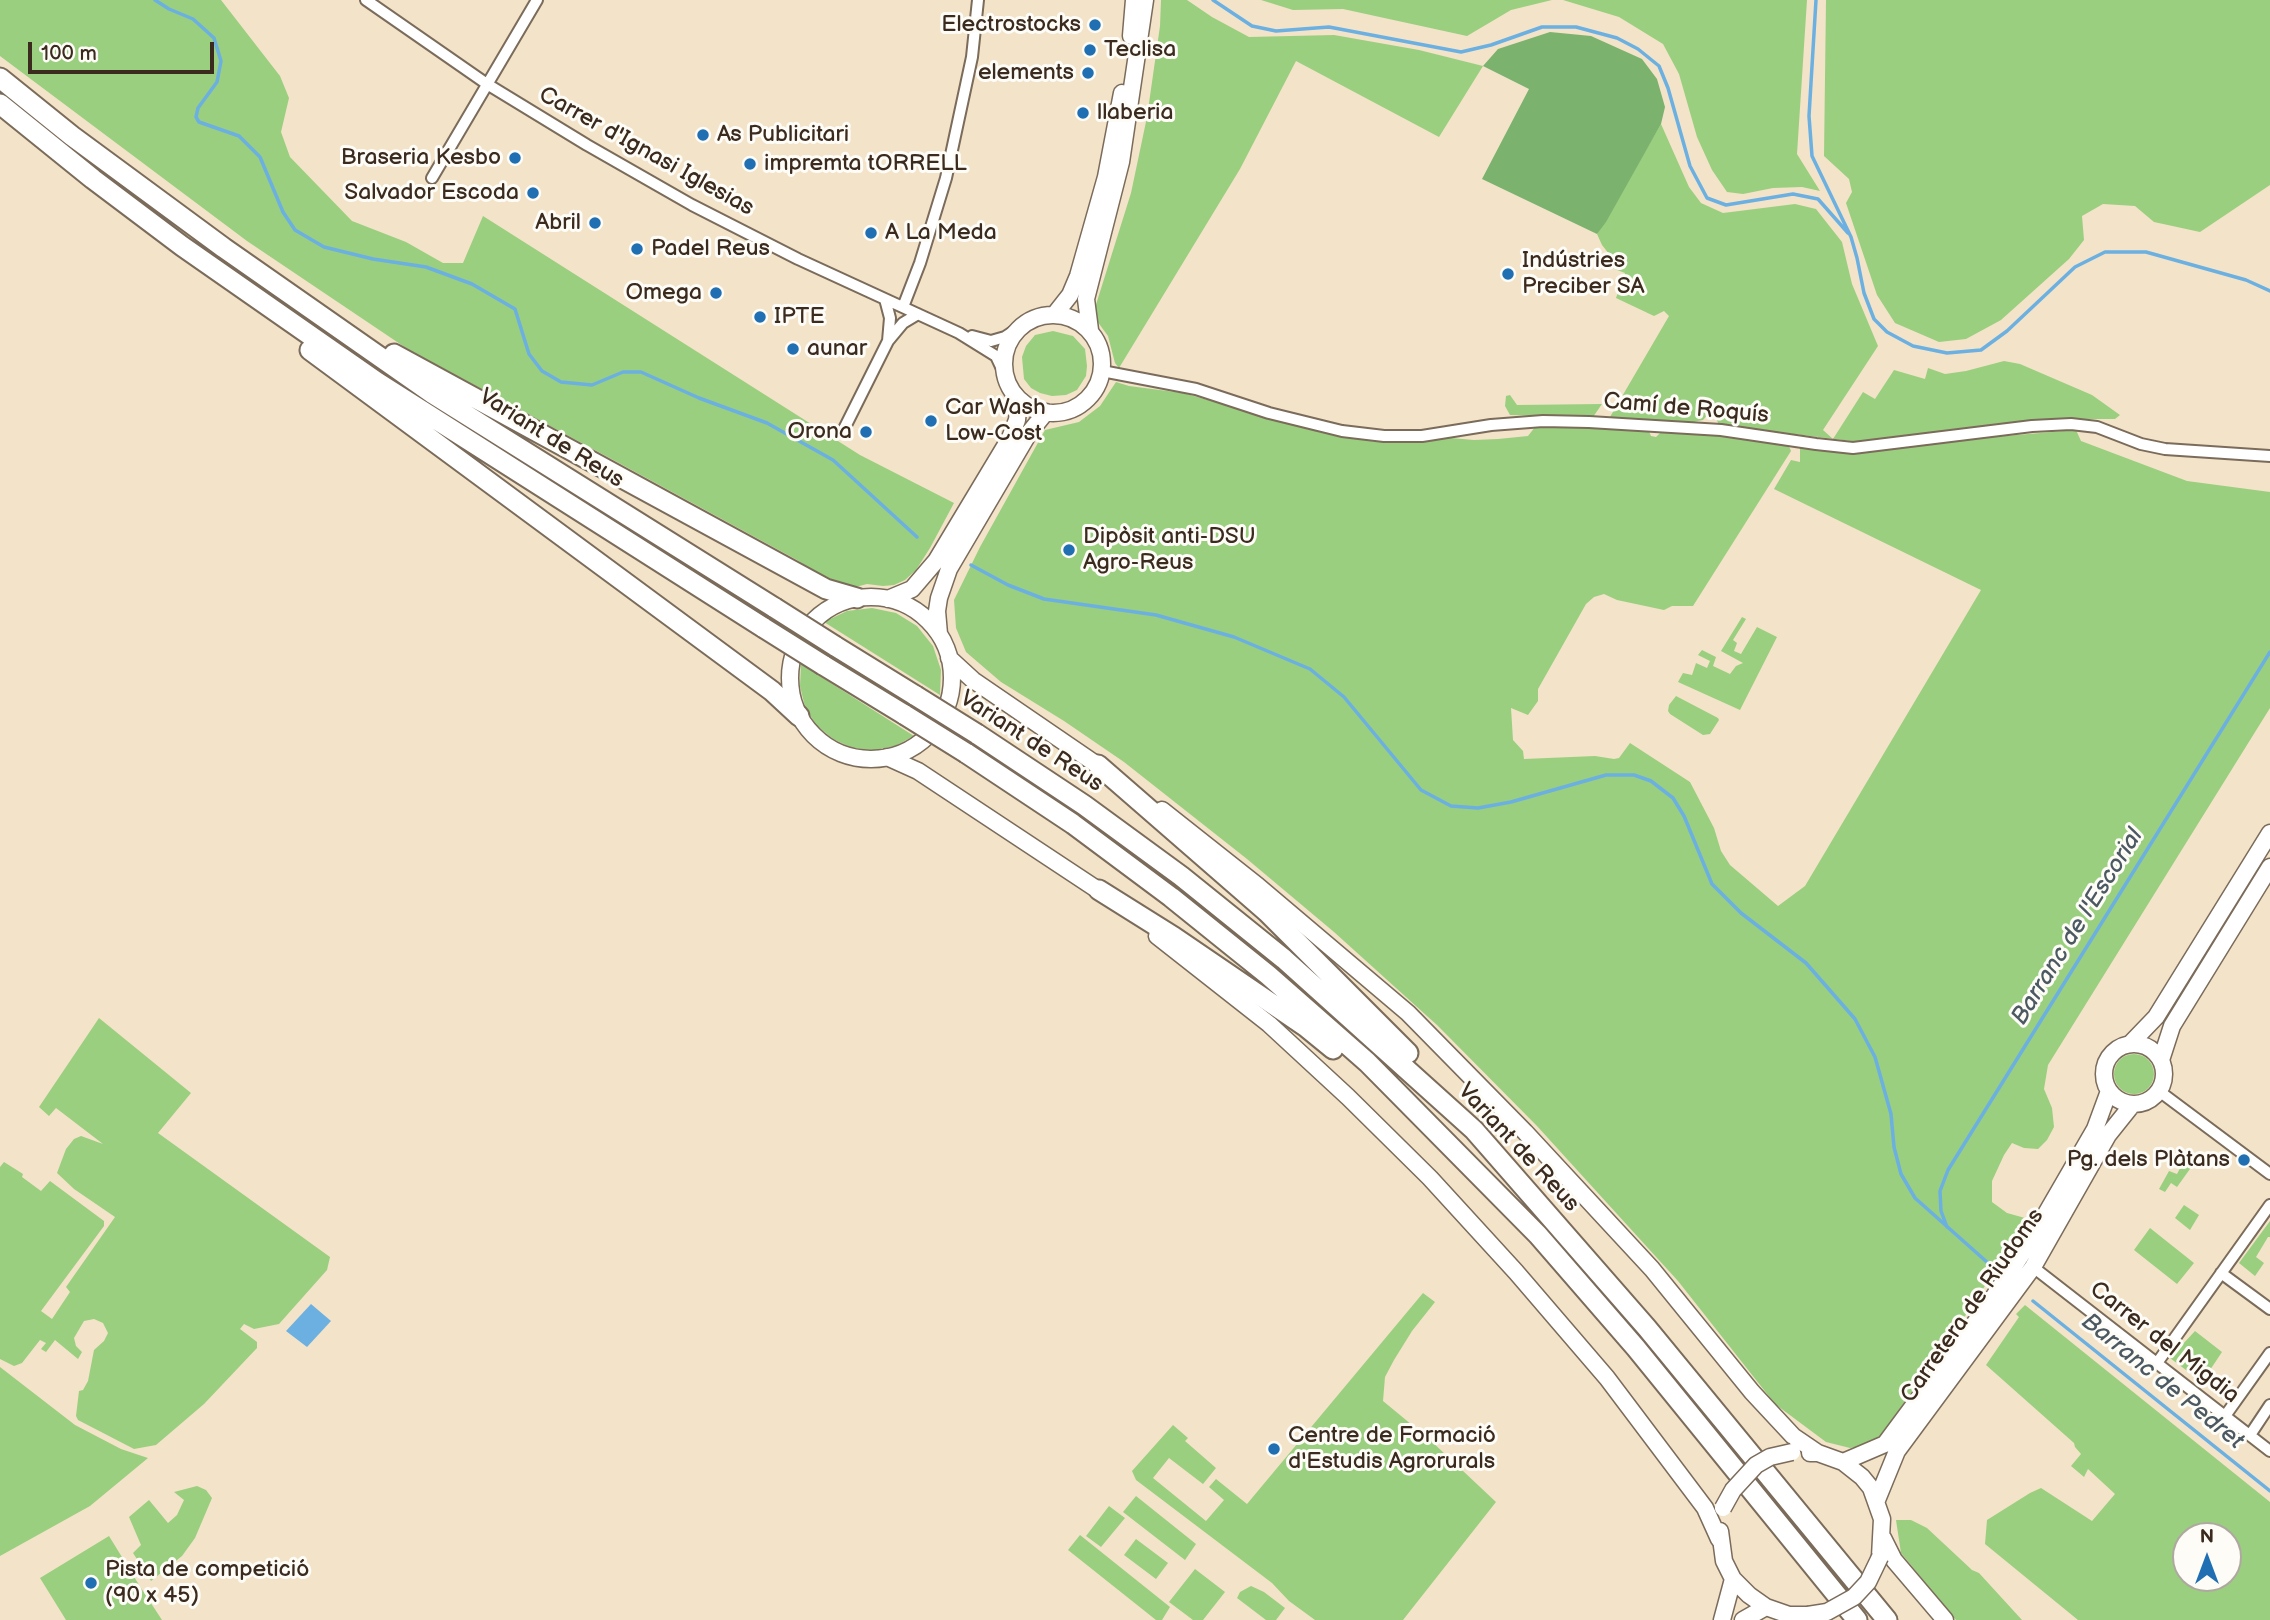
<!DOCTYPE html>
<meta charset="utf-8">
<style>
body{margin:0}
#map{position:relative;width:2270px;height:1620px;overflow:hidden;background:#f3e3c9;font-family:"Balsamiq Sans",sans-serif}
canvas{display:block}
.north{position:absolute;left:2172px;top:1522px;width:70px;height:70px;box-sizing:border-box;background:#fdfcf7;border:2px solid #afa8a0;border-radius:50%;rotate:0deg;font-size:19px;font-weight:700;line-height:28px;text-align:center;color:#3b2a1e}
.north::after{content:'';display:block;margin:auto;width:24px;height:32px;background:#1f6fb2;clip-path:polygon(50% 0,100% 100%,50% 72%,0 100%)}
.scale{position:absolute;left:28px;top:42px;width:186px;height:32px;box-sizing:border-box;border:4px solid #3b2a1e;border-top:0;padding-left:9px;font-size:21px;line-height:24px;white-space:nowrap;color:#3b2a1e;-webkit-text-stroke:5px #fdfcf7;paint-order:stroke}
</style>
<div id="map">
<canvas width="2270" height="1620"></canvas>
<div class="north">N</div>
<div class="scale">100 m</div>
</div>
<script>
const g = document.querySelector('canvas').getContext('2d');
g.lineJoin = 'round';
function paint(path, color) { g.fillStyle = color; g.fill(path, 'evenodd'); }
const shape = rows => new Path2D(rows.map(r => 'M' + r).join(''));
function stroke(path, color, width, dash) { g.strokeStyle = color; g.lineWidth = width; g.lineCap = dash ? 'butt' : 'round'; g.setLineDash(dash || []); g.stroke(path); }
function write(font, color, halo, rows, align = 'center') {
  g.font = font + ' "Balsamiq Sans",sans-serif'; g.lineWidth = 6; g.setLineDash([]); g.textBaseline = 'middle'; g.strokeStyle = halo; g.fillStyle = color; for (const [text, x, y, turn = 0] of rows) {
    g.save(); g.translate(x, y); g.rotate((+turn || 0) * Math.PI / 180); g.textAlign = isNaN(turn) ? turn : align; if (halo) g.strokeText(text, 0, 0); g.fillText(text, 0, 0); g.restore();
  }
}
const green = shape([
 [0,0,221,0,280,76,289,98,281,132,290,157,352,221,406,242,443,263,463,263,483,216,860,455,954,503,930,548,916,570,905,580,894,585,883,586,867,584,852,588,825,578,797,560,617,462,409,350,247,241,0,56],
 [1161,0,1187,0,1212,17,1249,37,1334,35,1419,50,1483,66,1439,137,1296,61,1240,169,1119,368,1115,363,1108,336,1097,321,1094,311,1131,193,1147,117,1160,26],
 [1261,0,1552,0,1511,10,1467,36,1343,9,1293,10],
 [1563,0,1807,0,1797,154,1820,191,1802,187,1773,188,1743,194,1727,192,1712,170,1697,137,1679,74,1663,44,1619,17],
 [1826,0,2270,0,2270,185,2200,232,2154,222,2135,206,2103,204,2082,216,2084,240,2069,259,2001,320,1966,339,1939,342,1895,323,1877,295,1846,203,1852,192,1849,179,1824,156],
 [1661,124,1689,187,1701,203,1723,213,1795,204,1816,209,1842,242,1852,284,1878,346,1823,430,1833,439,1863,392,1875,399,1894,370,1925,379,1928,368,1945,374,1966,371,2004,361,2020,364,2092,395,2120,415,2115,419,2075,419,1952,430,1860,442,1719,425,1715,416,1709,413,1703,420,1693,422,1610,417,1669,316,1664,311,1654,316,1616,298,1625,273,1612,268,1613,259,1602,245,1597,234],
 [1053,331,1073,336,1085,349,1087,366,1086,376,1077,390,1066,395,1052,396,1040,393,1031,388,1024,379,1022,357,1026,346,1035,335],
 [1116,382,1129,386,1183,393,1312,429,1377,442,1451,438,1474,440,1498,439,1528,436,1535,427,1631,427,1648,429,1651,436,1656,437,1663,430,1712,433,1788,444,1791,451,1693,606,1672,606,1664,610,1617,600,1604,594,1594,597,1586,604,1538,689,1538,701,1528,715,1511,708,1513,740,1523,751,1524,759,1595,756,1614,759,1619,758,1630,743,1690,782,1714,828,1721,851,1730,865,1778,906,1805,886,1981,590,1774,489,1791,460,1800,462,1800,448,1854,453,1933,442,2076,430,2081,441,2187,481,2270,492,2270,708,2048,1065,2044,1089,2052,1108,2054,1127,2047,1140,2038,1149,2024,1148,2012,1143,2004,1155,1992,1181,1992,1202,2007,1213,2025,1218,2018,1235,1970,1309,1882,1434,1868,1445,1850,1448,1826,1442,1775,1404,1678,1281,1537,1126,1437,1025,1334,932,1247,859,1124,762,1064,721,1001,682,966,652,956,628,954,600,980,547,1045,430,1079,422,1100,406],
 [1510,395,1517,405,1602,404,1593,417,1510,415,1505,406,1506,396],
 [872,608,896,613,917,626,933,646,941,670,940,695,824,622,847,611],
 [1742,617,1746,619,1733,640,1737,643,1734,651,1741,654,1757,627,1777,637,1740,710,1678,682,1683,673,1692,675,1696,663,1707,668,1710,661,1698,655,1702,650,1716,657,1713,666,1730,674,1736,666,1743,663,1721,651],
 [801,664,914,736,895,746,874,750,852,748,833,739,816,725,805,707,800,686],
 [1676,696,1718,718,1719,720,1710,734,1703,735,1670,714,1668,711,1669,705],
 [99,1018,191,1093,158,1133,330,1257,327,1270,279,1324,254,1329,244,1324,240,1329,257,1342,257,1348,204,1404,156,1445,134,1449,78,1420,76,1416,79,1391,83,1390,88,1381,94,1350,104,1341,108,1333,103,1323,94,1319,84,1321,74,1338,76,1346,82,1352,78,1359,55,1340,46,1352,41,1349,46,1343,40,1340,22,1363,14,1366,0,1359,0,1167,4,1162,23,1174,22,1177,41,1191,50,1181,104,1221,104,1226,41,1311,52,1319,70,1292,66,1287,115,1217,74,1189,57,1173,66,1149,74,1139,81,1136,103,1144,56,1108,49,1116,39,1107],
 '2114 1074a20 20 0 1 1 40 0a20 20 0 1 1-40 0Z',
 [2186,1157,2195,1162,2177,1187,2171,1183,2165,1192,2159,1189,2169,1171,2177,1174],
 [2184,1205,2199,1215,2190,1230,2175,1218],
 [2270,1221,2270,1237,2268,1237,2256,1257,2264,1263,2255,1276,2239,1263],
 [2150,1228,2194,1263,2177,1284,2134,1250],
 [1423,1293,1435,1302,1412,1331,1394,1360,1385,1377,1383,1401,1429,1439,1496,1502,1403,1620,1315,1620,1289,1601,1272,1583,1136,1480,1132,1471,1173,1425,1188,1438,1185,1441,1216,1468,1203,1484,1169,1458,1153,1478,1206,1521,1224,1500,1209,1487,1216,1479,1247,1504],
 [2025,1305,2270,1502,2270,1620,2078,1620,1985,1544,1987,1520,2030,1493,2041,1488,2092,1521,2115,1494,2088,1469,2084,1477,2071,1466,2081,1454,2075,1447,2074,1443,1986,1365,2019,1317,2016,1314],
 [2186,1536,2228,1536,2228,1578,2186,1578],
 [2195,1331,2222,1352,2202,1382,2170,1358],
 [0,1367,75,1425,121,1449,148,1458,90,1506,0,1556],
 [197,1486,206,1490,212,1498,195,1538,182,1556,151,1581,133,1553,141,1545,129,1517,149,1500,168,1523,177,1515,184,1500,174,1492],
 [1136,1496,1196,1544,1185,1560,1123,1512],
 [1109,1506,1125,1518,1101,1547,1086,1536],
 [1896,1520,1911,1520,1927,1528,1972,1570,1979,1573,2022,1620,1956,1620,1901,1553],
 [1080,1535,1170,1607,1162,1620,1156,1620,1068,1550],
 [109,1536,141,1588,162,1620,66,1620,40,1578],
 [1136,1539,1168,1563,1156,1579,1124,1555],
 [1195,1569,1225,1592,1203,1620,1193,1620,1169,1602],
 [1251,1586,1264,1592,1285,1608,1276,1620,1266,1620,1237,1598,1240,1592]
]);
const forest = shape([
 [1550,32,1591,36,1642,59,1657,79,1665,107,1661,124,1606,222,1597,234,1482,179,1529,89,1483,66,1498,49]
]);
const water = shape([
 [311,1304,331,1321,307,1347,286,1331]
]);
const stream = shape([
 [155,0,169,9,193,19,214,38,221,61,217,82,198,108,196,117,199,122,239,136,260,157,283,212,295,230,324,247,373,259,426,267,472,284,515,309,529,354,542,371,561,382,592,385,623,372,641,372,699,398,767,423,833,460,917,537],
 [1213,0,1252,26,1276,31,1329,27,1461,52,1491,45,1542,27,1576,27,1617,38,1638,49,1659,66,1668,88,1690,166,1707,198,1726,205,1793,194,1818,199,1848,233],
 [1816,0,1809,116,1812,156,1851,237,1857,258,1864,293,1874,319,1887,332,1913,346,1947,353,1981,350,2007,331,2075,267,2105,252,2146,252,2246,280,2270,291],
 [971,565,1008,585,1044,599,1156,615,1234,637,1310,669,1344,697,1421,790,1451,806,1478,808,1511,802,1606,775,1634,775,1651,781,1673,798,1684,816,1712,884,1741,913,1806,963,1855,1019,1875,1057,1891,1114,1894,1147,1901,1174,1915,1198,1997,1271],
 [1947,1227,1941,1211,1940,1191,1948,1170,2270,652],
 [2033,1301,2270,1491]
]);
const street = shape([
 [366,0,487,84,587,145,692,205,798,259,959,333,996,356,1004,373],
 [432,178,537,0],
 [885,299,890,318,888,341],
 [903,307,920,263,946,178,972,57,978,0],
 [972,336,991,341,1005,337,1017,329],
 [1102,371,1196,389,1269,413,1342,431,1384,436,1422,436,1491,425,1543,421,1589,422,1721,430,1816,444,1853,448,2032,426,2071,424,2097,427,2141,444,2165,449,2270,456],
 [843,431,888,341,903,323,918,314],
 [2159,1091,2270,1174],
 [2033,1267,2270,1451],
 [2221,1273,2270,1309],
 [2157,1363,2270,1205],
 [2225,1416,2270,1353],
 [2250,1435,2270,1405]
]);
const secondary = shape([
 [1131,36,1134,0],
 [1055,314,1070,295,1078,276,1106,177,1122,93],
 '1004 364a49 49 0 1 1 98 0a49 49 0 1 1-98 0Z',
 [1090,330,1086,299,1121,162,1145,0],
 '790 678a81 81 0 1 1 162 0a81 81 0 1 1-162 0Z',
 [888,599,912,589,936,561,1010,438,1017,420,1019,401],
 [939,634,937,611,939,598,949,569,1029,433,1046,412],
 [949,658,973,680,1106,771],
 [887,757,918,771,1107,896],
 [1162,810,1258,886,1408,1013,1525,1132,1652,1269,1752,1392,1793,1436,1818,1453],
 [1157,936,1269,1024,1348,1097,1430,1178,1516,1272,1607,1378,1705,1508,1719,1539],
 '2104 1074a30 30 0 1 1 60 0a30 30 0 1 1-60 0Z',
 [2130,1044,2156,1017,2270,833],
 [2161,1060,2172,1026,2270,867],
 [1810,1453,1818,1453,1843,1462,1862,1477,1871,1488,1882,1519,1880,1557],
 [1843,1462,1885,1444,1989,1304,2029,1243,2095,1129,2109,1091],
 [1877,1500,1897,1451,2033,1267,2108,1135,2132,1105],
 [1720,1531,1724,1561,1733,1579,1749,1595,1766,1607,1789,1615,1808,1615],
 [1883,1538,1894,1560,1945,1620],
 [1722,1620,1733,1579],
 [1743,1620,1766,1607]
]);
const highway = shape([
 [0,78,72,136,224,248,433,394,775,608],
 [0,104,93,179,182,246,377,382,764,628],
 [310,350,772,691,799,716],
 [394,354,826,589,857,598],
 [835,646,916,696],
 [823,665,905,715],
 [977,734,1084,805,1181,876,1284,959,1474,1130,1647,1328,1887,1620],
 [966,753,1073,824,1171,897,1268,975,1367,1062,1538,1235,1636,1348,1857,1620],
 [1098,765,1267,912,1408,1053],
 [1099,890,1174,937,1306,1027,1333,1049]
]);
const secondaryBridge = shape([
 [1723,1508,1733,1490,1756,1465,1770,1457,1792,1452],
 [1808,1615,1827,1612,1854,1597,1868,1582,1880,1557]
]);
const highwayBridge = shape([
 [775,608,835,646],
 [764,628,823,665],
 [916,696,977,734],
 [905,715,966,753]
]);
const markers = [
 [1095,25,7,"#1f6fb2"],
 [1090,50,7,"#1f6fb2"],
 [1088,73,7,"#1f6fb2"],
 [1083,113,7,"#1f6fb2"],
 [703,135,7,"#1f6fb2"],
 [515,158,7,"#1f6fb2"],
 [750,164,7,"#1f6fb2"],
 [533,193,7,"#1f6fb2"],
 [595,223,7,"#1f6fb2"],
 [871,233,7,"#1f6fb2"],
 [637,249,7,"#1f6fb2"],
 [1508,274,7,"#1f6fb2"],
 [716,293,7,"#1f6fb2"],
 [760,317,7,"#1f6fb2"],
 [793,349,7,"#1f6fb2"],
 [931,421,7,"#1f6fb2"],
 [866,432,7,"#1f6fb2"],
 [1069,550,7,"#1f6fb2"],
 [2244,1160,7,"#1f6fb2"],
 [1274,1449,7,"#1f6fb2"],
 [91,1583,7,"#1f6fb2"]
];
const poiNames = [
 ["Electrostocks",1081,25,"right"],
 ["Teclisa",1104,50],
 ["elements",1074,73,"right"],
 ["llaberia",1097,113],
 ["As Publicitari",717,135],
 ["Braseria Kesbo",501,158,"right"],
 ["impremta tORRELL",764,164],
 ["Salvador Escoda",519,193,"right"],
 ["Abril",581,223,"right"],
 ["A La Meda",885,233],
 ["Padel Reus",651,249],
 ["Indústries",1522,261],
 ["Preciber SA",1522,287],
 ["Omega",702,293,"right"],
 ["IPTE",774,317],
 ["aunar",807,349],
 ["Car Wash",945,408],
 ["Low-Cost",945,434],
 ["Orona",852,432,"right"],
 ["Dipòsit anti-DSU",1083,537],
 ["Agro-Reus",1083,563],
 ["Pg. dels Plàtans",2230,1160,"right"],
 ["Centre de Formació",1288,1436],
 ["d'Estudis Agrorurals",1288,1462],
 ["Pista de competició",105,1570],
 ["(90 x 45)",105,1596]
];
const streetNames = [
 ["Carrer d'Ignasi Iglesias",646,152,29],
 ["Camí de Roquís",1686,409,5],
 ["Variant de Reus",551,439,32],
 ["Variant de Reus",1031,742,33],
 ["Variant de Reus",1518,1148,47],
 ["Carretera de Riudoms",1973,1306,-55],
 ["Carrer del Migdia",2164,1343,38]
];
const waterNames = [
 ["Barranc de l'Escorial",2078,927,-58],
 ["Barranc de Pedret",2162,1382,39]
];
paint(green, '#9acf7f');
paint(forest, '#7bb26e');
paint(water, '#6bb0e1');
stroke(stream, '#6bb0e1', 3.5);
stroke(street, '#7b6b5a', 14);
stroke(secondary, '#7b6b5a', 19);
stroke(highway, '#7b6b5a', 23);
stroke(street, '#fff', 10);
stroke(secondary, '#fff', 16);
stroke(highway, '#fff', 19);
stroke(secondaryBridge, '#7b6b5a', 19, []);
stroke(highwayBridge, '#7b6b5a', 23, []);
stroke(secondaryBridge, '#fff', 16);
stroke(highwayBridge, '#fff', 19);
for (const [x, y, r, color] of markers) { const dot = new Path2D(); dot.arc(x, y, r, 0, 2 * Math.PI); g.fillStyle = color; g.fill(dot); stroke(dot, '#fdfcf7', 2.5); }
write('23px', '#3b2a1e', '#fdfcf7', poiNames, 'left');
write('23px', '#3b2a1e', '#fdfcf7', streetNames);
write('italic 24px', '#4c5962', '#fdfcf7', waterNames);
</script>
